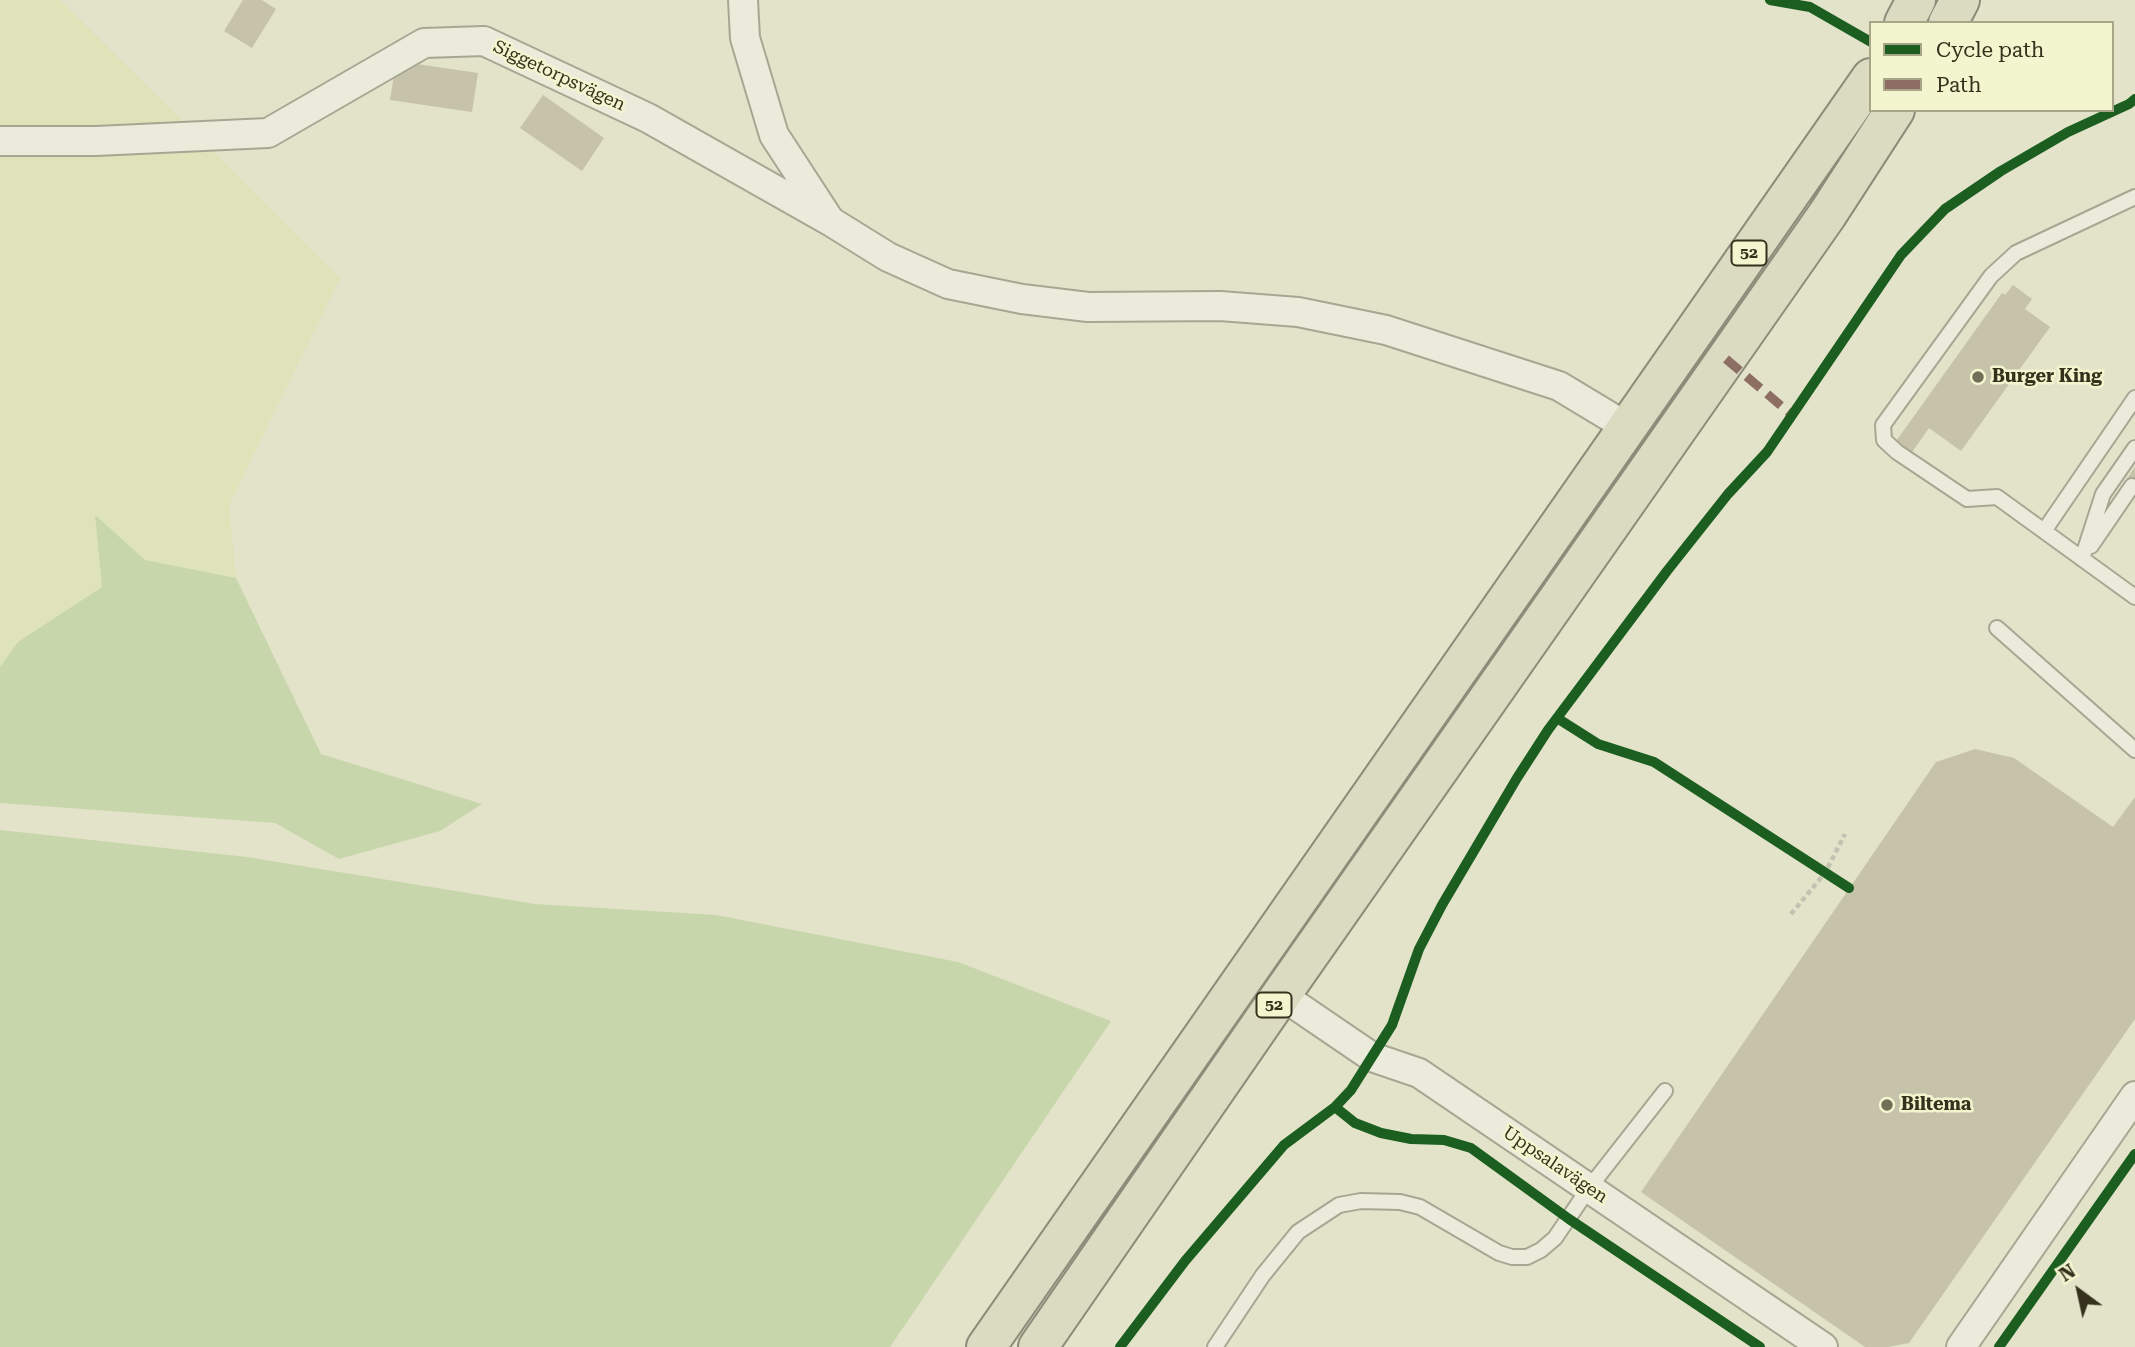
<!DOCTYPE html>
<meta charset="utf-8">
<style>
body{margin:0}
#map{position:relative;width:2135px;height:1347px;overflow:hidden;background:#e2e3c9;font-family:"Roboto Serif",serif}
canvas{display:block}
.legend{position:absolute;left:1869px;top:21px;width:245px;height:91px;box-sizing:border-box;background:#f3f5ce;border:2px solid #a7a787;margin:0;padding:9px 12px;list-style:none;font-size:21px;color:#35311c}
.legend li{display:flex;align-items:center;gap:14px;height:35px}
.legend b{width:35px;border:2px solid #a7a787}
.north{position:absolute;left:2044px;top:1256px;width:70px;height:70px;-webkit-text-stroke:5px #f3f5ce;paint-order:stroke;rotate:327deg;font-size:19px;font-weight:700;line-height:28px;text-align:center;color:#35311c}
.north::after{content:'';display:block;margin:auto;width:24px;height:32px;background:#35311c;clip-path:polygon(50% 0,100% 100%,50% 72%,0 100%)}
</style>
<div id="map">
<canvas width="2135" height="1347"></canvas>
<ul class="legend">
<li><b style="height:9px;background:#1b5e20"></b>Cycle path</li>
<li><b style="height:9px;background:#8d6e63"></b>Path</li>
</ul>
<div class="north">N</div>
</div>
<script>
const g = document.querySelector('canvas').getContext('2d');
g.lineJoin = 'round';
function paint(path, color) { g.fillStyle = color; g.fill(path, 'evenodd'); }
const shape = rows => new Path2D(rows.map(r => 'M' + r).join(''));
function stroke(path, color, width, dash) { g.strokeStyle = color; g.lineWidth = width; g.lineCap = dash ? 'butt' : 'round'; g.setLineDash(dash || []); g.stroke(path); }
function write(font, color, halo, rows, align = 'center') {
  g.font = font + ' "Roboto Serif",serif'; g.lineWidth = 5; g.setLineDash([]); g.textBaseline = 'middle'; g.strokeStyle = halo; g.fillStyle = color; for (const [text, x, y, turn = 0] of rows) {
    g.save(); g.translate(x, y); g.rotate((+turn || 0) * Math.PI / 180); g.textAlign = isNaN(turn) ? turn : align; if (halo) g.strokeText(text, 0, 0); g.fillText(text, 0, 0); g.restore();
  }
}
const farmland = shape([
 [0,0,60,0,340,278,229,505,236,578,145,560,95,516,102,587,19,642,0,667]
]);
const green = shape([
 [95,515,145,560,236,578,321,754,482,804,440,831,339,859,275,823,0,803,0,667,18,642,102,587],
 [0,830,247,857,535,904,716,915,958,962,1111,1021,890,1347,0,1347]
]);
const building = shape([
 [243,0,262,0,276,9,252,48,224,31],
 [396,61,478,73,472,112,390,100],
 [543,95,604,138,582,171,520,128],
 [2013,285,2032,299,2025,309,2050,327,1961,451,1929,428,1910,455,1894,444,2002,293,2005,295],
 [2135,467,2135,488,2125,481],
 [1975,749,2014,758,2113,827,2135,797,2135,1019,1909,1343,1888,1347,1865,1347,1641,1192,1936,762]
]);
const path = shape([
 [1791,914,1825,873,1845,834]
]);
const service = shape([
 [2135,197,2016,253,1991,276,1883,425,1884,440,1897,452,1967,499,1997,497,2135,597],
 [2044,531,2135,398],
 [2091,546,2132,486],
 [2082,559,2103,494,2135,448],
 [1997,628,2135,750],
 [1215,1347,1263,1275,1298,1232,1339,1205,1361,1201,1400,1202,1420,1207,1499,1253,1512,1257,1527,1257,1541,1250,1555,1238,1589,1188,1665,1091]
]);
const minor = shape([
 [0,141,96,141,268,133,424,43,484,41,648,118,830,221,774,135,745,38,743,0],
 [830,221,888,257,948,284,1022,299,1088,307,1220,306,1298,312,1386,330,1559,386,1627,427],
 [1281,995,1372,1057,1419,1073,1823,1347],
 [1961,1347,2135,1096]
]);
const trunk = shape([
 [1904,23,1916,0],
 [1948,23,1960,0],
 [986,1347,1871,78],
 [1038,1347,1281,995,1827,215,1895,110]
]);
const quiet = shape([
 [1726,359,1792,415]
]);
const cycleway = shape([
 [1770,0,1810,7,1871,42],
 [1557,718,1598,744,1654,762,1849,888],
 [1335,1107,1355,1123,1381,1133,1411,1139,1444,1140,1471,1148,1569,1219,1760,1347],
 [1120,1347,1185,1261,1284,1145,1335,1107,1351,1090,1392,1025,1419,949,1442,905,1517,778,1548,730,1667,571,1728,494,1767,452,1901,255,1945,209,2001,171,2068,132,2129,104,2135,99],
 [1999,1347,2135,1154]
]);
const markers = [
 [1978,377,7,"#726f59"],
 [1887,1105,7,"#726f59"]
];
const shields = [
 [1749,253,35],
 [1274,1005,35]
];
const shieldNames = [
 ["52",1749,253],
 ["52",1274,1005]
];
const streetNames = [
 ["Siggetorpsvägen",559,76,25],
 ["Uppsalavägen",1555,1165,34]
];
const poiNames = [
 ["Burger King",1992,377],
 ["Biltema",1901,1105]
];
paint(farmland, '#dee3b9');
paint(green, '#c8d6ab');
paint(building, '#c6c3aa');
stroke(service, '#a7a693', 18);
stroke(minor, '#a7a693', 32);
stroke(trunk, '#8c8c7a', 42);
stroke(path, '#c2c2b2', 4.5, [5, 3.5]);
stroke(service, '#eaebdb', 14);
stroke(minor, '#eaebdb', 28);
stroke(trunk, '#dbdbc2', 38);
stroke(quiet, '#8d6e63', 9, [18, 9]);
stroke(cycleway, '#1b5e20', 10);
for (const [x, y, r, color] of markers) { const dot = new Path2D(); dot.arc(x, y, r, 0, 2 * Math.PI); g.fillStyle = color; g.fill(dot); stroke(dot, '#f3f5ce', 2.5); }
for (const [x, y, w] of shields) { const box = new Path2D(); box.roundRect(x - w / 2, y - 12.5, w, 25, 5); g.fillStyle = '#f3f5ce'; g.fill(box); stroke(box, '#35311c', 2); }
write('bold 16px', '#35311c', null, shieldNames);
write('18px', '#35311c', '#f3f5ce', streetNames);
write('bold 18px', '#35311c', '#f3f5ce', poiNames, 'left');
</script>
